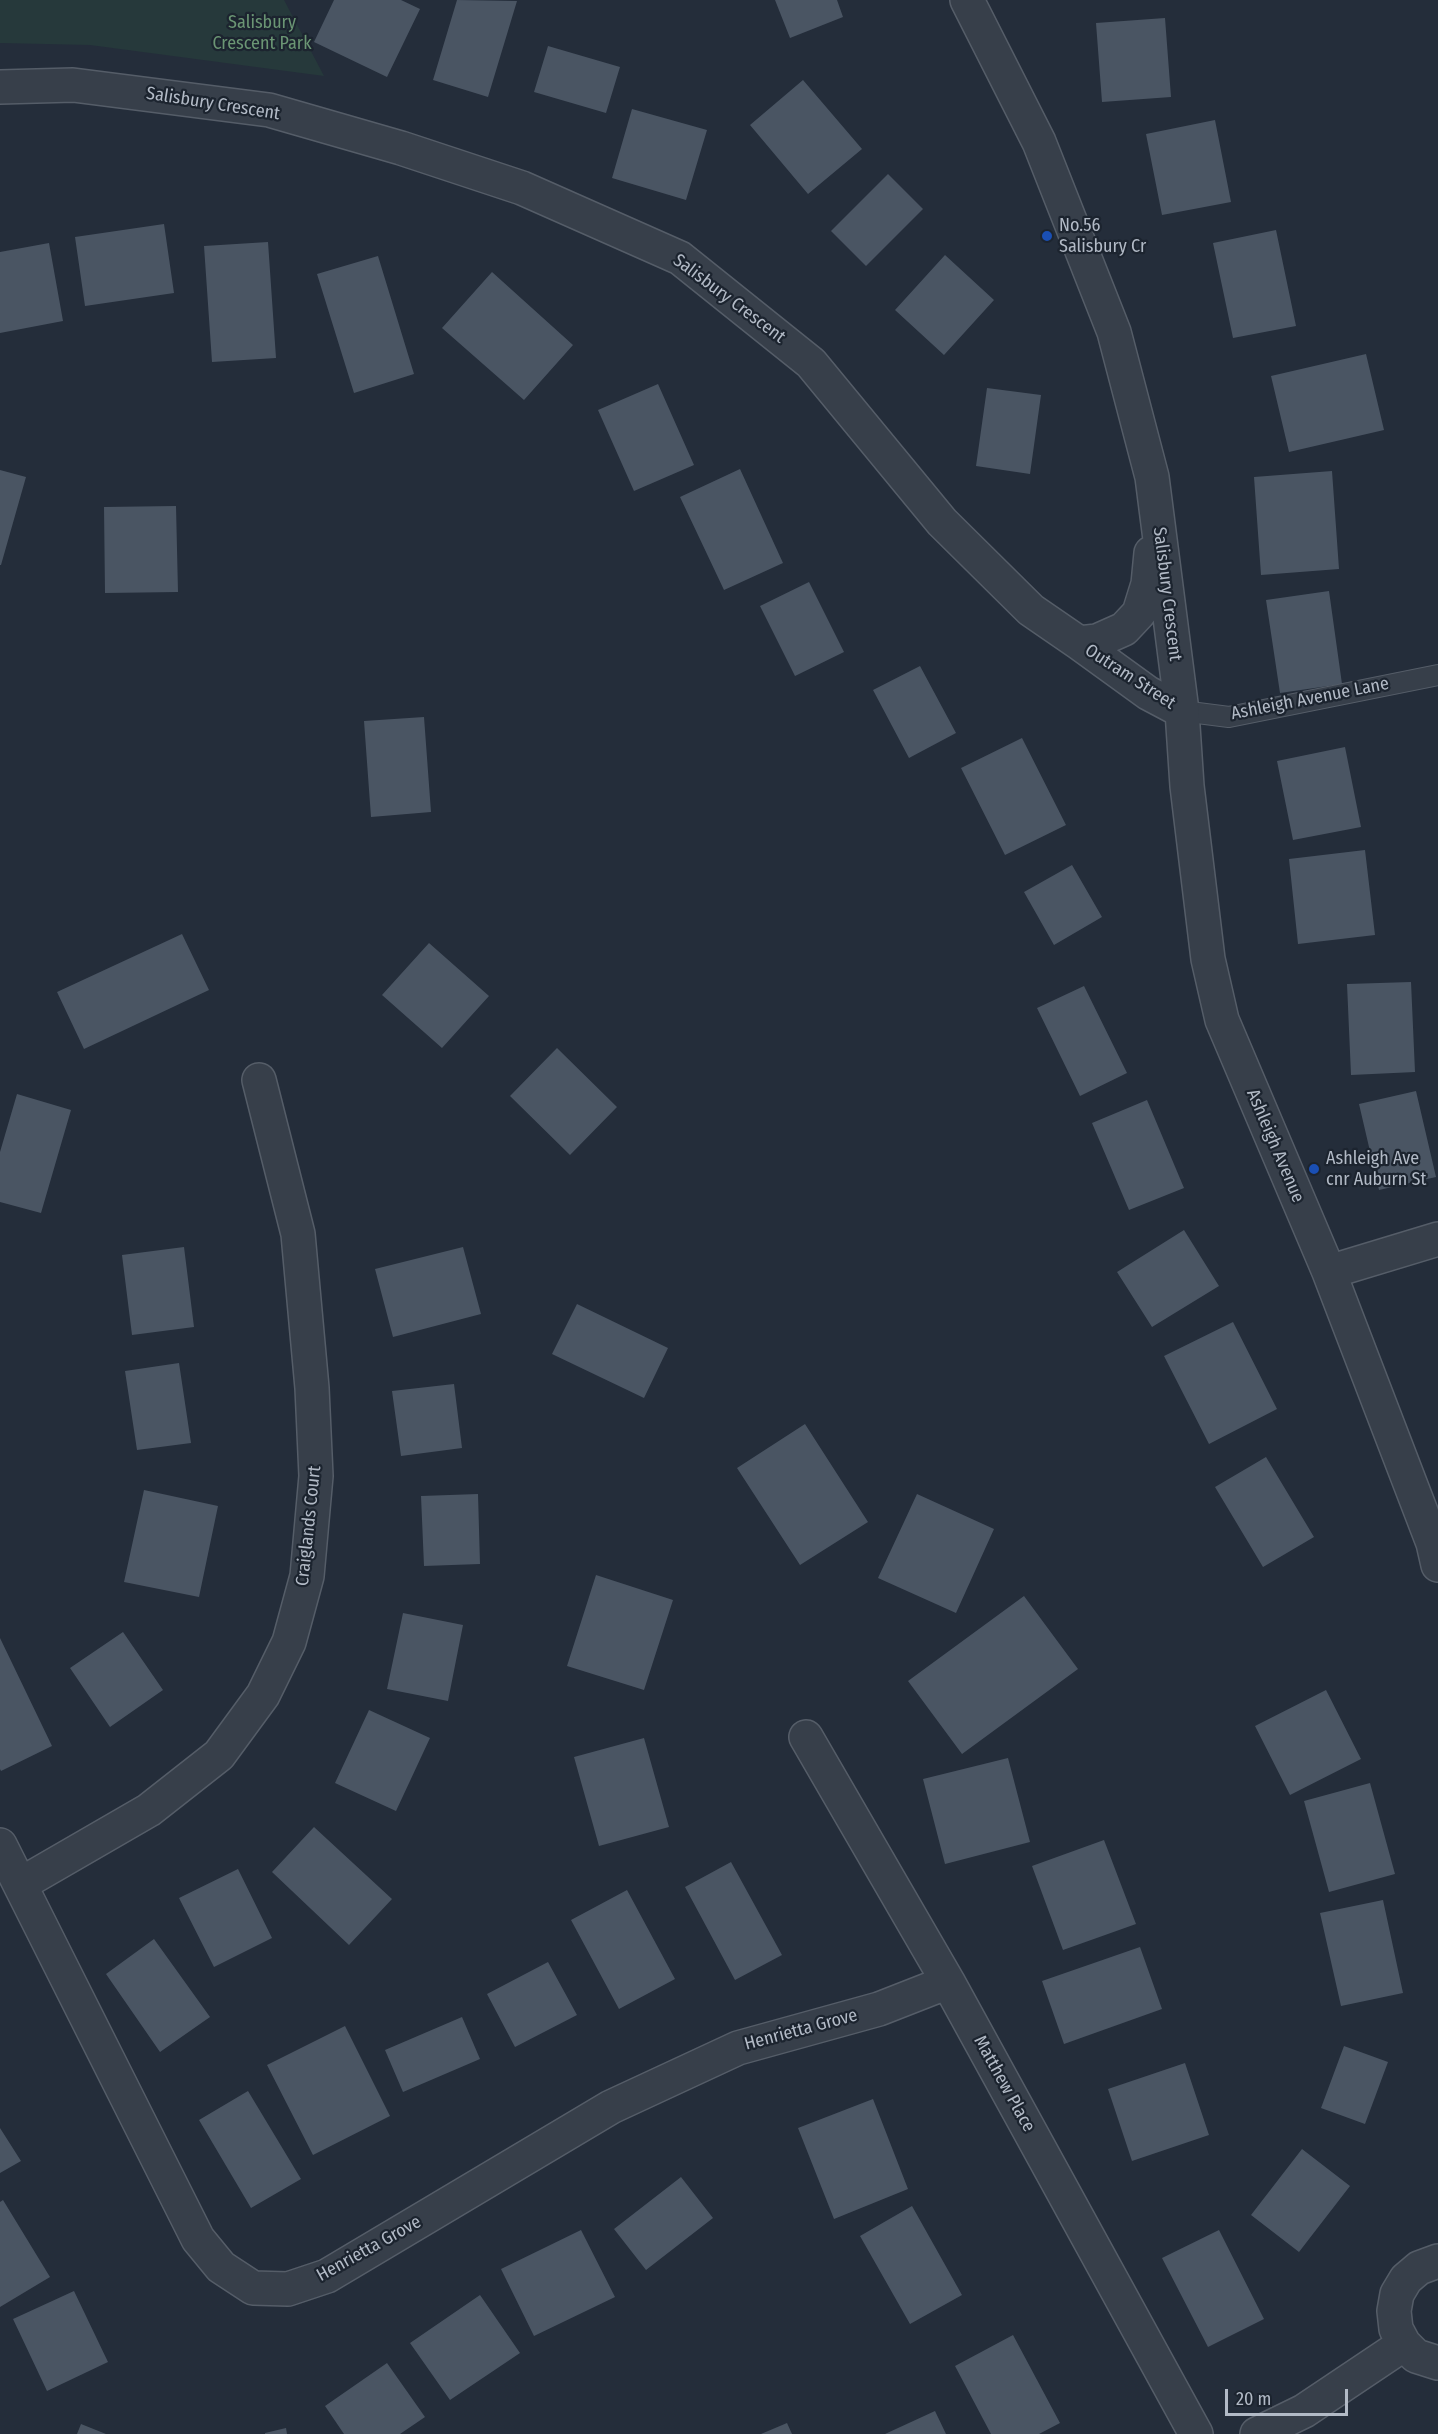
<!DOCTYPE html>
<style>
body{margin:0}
#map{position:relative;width:1438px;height:2434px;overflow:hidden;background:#242d3a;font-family:"Fira Sans Condensed",sans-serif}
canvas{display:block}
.scale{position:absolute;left:1225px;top:2389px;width:123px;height:27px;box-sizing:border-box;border:3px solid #b2bac6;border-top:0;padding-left:8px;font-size:18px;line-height:21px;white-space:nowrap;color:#b2bac6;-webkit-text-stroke:4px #1c242f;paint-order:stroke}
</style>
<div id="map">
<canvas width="1438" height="2434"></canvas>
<div class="scale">20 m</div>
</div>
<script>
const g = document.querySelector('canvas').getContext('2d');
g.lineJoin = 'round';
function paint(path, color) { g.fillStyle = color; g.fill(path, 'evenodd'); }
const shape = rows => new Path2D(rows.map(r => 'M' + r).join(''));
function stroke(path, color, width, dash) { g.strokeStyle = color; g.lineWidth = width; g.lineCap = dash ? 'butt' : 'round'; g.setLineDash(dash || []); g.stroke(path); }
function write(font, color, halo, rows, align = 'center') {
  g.font = font + ' "Fira Sans Condensed",sans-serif'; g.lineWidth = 4.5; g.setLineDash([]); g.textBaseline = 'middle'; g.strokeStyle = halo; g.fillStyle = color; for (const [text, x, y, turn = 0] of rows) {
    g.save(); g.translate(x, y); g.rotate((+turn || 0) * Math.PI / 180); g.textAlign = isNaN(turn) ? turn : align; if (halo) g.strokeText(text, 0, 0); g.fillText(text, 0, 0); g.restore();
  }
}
const green = shape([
 [0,0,284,0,324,76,90,45,0,43]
]);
const building = shape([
 [334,0,401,0,420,9,387,77,314,42],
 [457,0,517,1,488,97,433,80],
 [775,0,837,0,843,17,790,38],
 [1165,18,1171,97,1102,102,1096,23],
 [548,46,620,67,606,113,534,92],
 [803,80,862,149,808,194,750,125],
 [632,109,707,130,686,200,612,178],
 [1215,120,1231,202,1162,215,1146,134],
 [888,174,923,209,866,266,831,231],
 [164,224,174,293,85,306,75,237],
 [1276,230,1296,326,1233,338,1213,243],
 [268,242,276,358,212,362,204,246],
 [49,243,63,321,0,333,0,252],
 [945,255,994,300,944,355,895,310],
 [378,256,414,374,354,393,317,274],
 [492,272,573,345,524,400,442,328],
 [1366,354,1384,430,1289,452,1271,376],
 [658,384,694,465,634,491,598,410],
 [987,388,1041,395,1030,474,976,466],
 [740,469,783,563,724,590,680,497],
 [0,470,26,477,1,565,0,565],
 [1332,471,1339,569,1261,575,1254,477],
 [176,506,178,592,105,593,104,507],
 [809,582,844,652,795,676,760,606],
 [1329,591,1342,684,1280,693,1266,600],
 [920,666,956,733,909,758,873,690],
 [424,717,431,812,371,817,364,721],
 [1022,738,1066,825,1005,855,961,768],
 [1345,747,1361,827,1293,840,1277,761],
 [1365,850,1375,935,1298,944,1289,859],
 [1072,865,1102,917,1054,945,1024,892],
 [182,934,209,990,84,1049,57,992],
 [429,943,489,996,442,1048,382,995],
 [1411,982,1415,1072,1351,1075,1347,984],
 [1084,986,1127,1073,1080,1096,1037,1008],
 [557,1048,617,1107,570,1155,510,1096],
 [1416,1091,1436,1177,1379,1190,1359,1104],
 [17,1094,71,1110,41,1213,0,1202,0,1152],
 [1147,1100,1184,1188,1129,1210,1092,1123],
 [1184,1230,1219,1286,1152,1327,1117,1272],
 [184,1247,194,1327,132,1335,122,1255],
 [463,1247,481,1314,393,1337,375,1269],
 [577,1304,668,1348,644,1398,552,1354],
 [1233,1322,1277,1409,1209,1444,1164,1356],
 [179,1363,191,1443,137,1450,125,1371],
 [454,1384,462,1448,401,1456,392,1391],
 [805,1424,868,1522,800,1565,737,1468],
 [1266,1457,1314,1537,1263,1567,1215,1487],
 [144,1490,218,1506,199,1597,124,1582],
 [478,1494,480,1564,424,1566,421,1496],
 [917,1494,994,1529,956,1613,878,1578],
 [596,1575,673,1600,644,1690,567,1666],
 [1024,1596,1078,1669,962,1754,908,1681],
 [403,1613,463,1625,448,1701,387,1689],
 [123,1632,163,1690,110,1727,70,1668],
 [0,1638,52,1746,1,1771,0,1769],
 [1326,1690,1361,1759,1290,1795,1255,1726],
 [369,1710,430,1738,396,1811,335,1783],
 [644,1738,669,1827,599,1846,574,1757],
 [1008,1758,1030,1842,945,1864,923,1779],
 [1370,1783,1395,1874,1329,1892,1304,1801],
 [314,1827,392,1899,349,1945,272,1872],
 [1104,1840,1136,1924,1063,1950,1032,1866],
 [731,1862,782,1955,735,1980,685,1887],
 [238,1869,272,1938,214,1967,179,1898],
 [627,1890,675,1979,619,2009,571,1920],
 [1383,1900,1403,1993,1341,2006,1320,1913],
 [154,1939,210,2017,160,2052,106,1974],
 [1140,1947,1162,2009,1064,2044,1042,1981],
 [548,1962,577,2015,515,2047,487,1994],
 [462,2017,480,2059,403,2092,385,2050],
 [345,2026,390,2116,313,2155,267,2065],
 [1344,2046,1388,2062,1365,2124,1321,2108],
 [1185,2063,1209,2135,1132,2161,1108,2089],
 [248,2091,301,2179,251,2208,199,2120],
 [873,2099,908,2189,834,2219,798,2128],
 [0,2128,21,2161,0,2173],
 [1302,2149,1350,2186,1299,2252,1251,2215],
 [681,2177,713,2218,646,2270,614,2229],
 [3,2200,50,2277,0,2307,0,2202],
 [912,2206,962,2295,910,2324,860,2236],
 [581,2230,615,2297,534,2336,501,2269],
 [1219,2230,1264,2319,1208,2347,1162,2258],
 [74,2291,108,2362,47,2391,13,2319],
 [480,2295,520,2353,450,2400,410,2343],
 [1013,2335,1060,2423,1039,2434,991,2434,955,2366],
 [387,2363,425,2417,400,2434,344,2434,325,2406],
 [935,2411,946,2434,885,2434],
 [787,2423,792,2434,761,2434],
 [81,2424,106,2434,77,2434],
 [286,2428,287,2434,265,2434,265,2433]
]);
const lane = shape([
 [1182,711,1229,717,1438,675]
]);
const street = shape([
 [967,0,1039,142,1114,332,1152,477,1182,711,1187,786,1208,959,1222,1020,1329,1272,1433,1543,1438,1565],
 [0,87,73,85,269,110,401,148,522,188,680,258,811,363,942,522,1031,610,1079,643,1097,641,1124,629,1139,613,1148,584,1151,553],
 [1079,643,1148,693,1182,711],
 [1329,1272,1438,1239],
 [806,1737,948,1982,1196,2434],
 [0,1845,198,2239,221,2267,253,2288,288,2289,327,2276,611,2107,738,2048,879,2009,948,1982],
 [21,1884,149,1810,219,1755,263,1695,289,1642,307,1576,316,1476,312,1388,298,1234,259,1080],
 [1438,2261,1419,2268,1406,2279,1397,2294,1394,2311,1396,2329,1404,2344,1416,2356,1438,2363],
 [1257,2434,1304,2411,1404,2344]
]);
const markers = [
 [1047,236,6,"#1a4fb4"],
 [1314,1169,6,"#1a4fb4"]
];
const parkNames = [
 ["Salisbury",262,23],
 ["Crescent Park",262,44]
];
const streetNames = [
 ["Salisbury Crescent",213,104,9],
 ["Salisbury Crescent",729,299,37],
 ["Salisbury Crescent",1167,594,83],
 ["Outram Street",1130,677,33],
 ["Ashleigh Avenue Lane",1310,699,-11],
 ["Ashleigh Avenue",1275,1146,67],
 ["Craiglands Court",309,1526,-84],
 ["Henrietta Grove",801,2030,-15],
 ["Matthew Place",1004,2084,61],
 ["Henrietta Grove",369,2249,-29]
];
const poiNames = [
 ["No.56",1059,226],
 ["Salisbury Cr",1059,247],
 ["Ashleigh Ave",1326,1159],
 ["cnr Auburn St",1326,1180]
];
paint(green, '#26393b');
paint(building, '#4a5563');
stroke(lane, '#555d68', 22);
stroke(street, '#555d68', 36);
stroke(lane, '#373f4a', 20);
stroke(street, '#373f4a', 33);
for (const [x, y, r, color] of markers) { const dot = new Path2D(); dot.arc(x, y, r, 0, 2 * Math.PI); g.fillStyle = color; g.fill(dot); stroke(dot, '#1c242f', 2); }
write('18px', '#6b9674', '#1c242f', parkNames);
write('18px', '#b2bac6', '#1c242f', streetNames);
write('18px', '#b2bac6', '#1c242f', poiNames, 'left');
</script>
